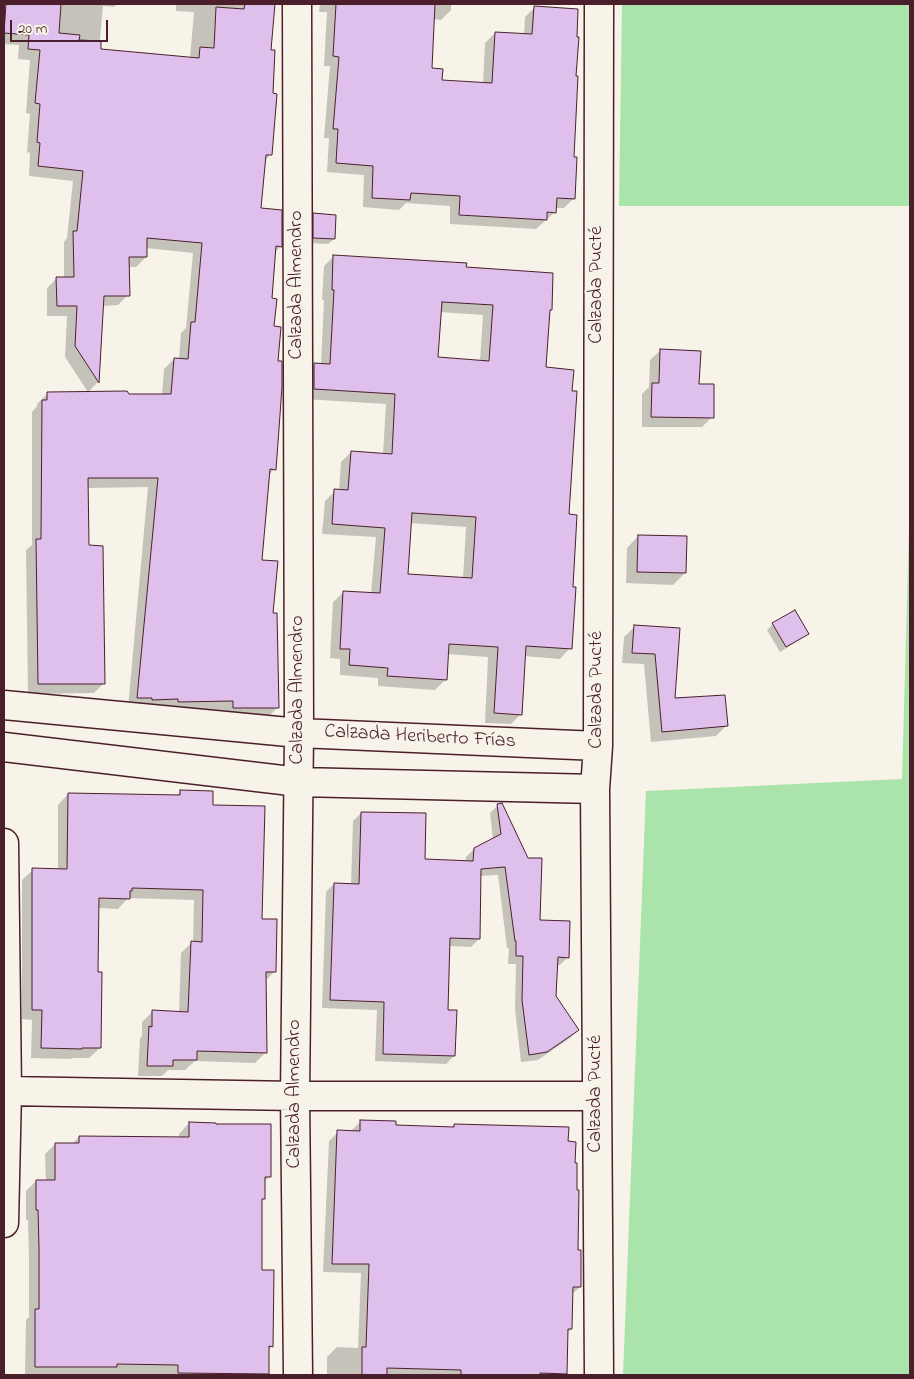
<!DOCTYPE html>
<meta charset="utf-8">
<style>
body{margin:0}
#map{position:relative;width:914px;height:1379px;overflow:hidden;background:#f7f3e8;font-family:"Indie Flower",sans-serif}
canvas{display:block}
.frame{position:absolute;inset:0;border:5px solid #4a1f2b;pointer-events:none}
.scale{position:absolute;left:10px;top:20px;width:98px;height:22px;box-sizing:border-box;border:2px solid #4a1f2b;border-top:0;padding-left:6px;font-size:15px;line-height:18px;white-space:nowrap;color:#4a1f2b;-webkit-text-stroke:4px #f7f3e8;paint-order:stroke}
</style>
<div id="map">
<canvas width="914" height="1379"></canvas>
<div class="frame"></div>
<div class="scale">20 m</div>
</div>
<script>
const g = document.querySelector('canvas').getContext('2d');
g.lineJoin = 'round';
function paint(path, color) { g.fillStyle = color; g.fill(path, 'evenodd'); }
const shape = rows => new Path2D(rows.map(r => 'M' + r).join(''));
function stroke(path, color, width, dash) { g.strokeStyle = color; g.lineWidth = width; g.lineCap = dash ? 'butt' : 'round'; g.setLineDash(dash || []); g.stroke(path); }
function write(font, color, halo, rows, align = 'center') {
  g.font = font + ' "Indie Flower",sans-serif'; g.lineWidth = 4; g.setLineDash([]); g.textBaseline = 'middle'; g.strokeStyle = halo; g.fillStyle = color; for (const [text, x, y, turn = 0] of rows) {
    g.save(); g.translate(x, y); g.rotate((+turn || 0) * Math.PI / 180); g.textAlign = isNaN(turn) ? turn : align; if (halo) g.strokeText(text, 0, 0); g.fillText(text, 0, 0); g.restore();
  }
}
const green = shape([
 [622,4,910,4,910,206,619,206],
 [910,492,910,1375,623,1375,646,791,902,779]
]);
const shadow = shape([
 [4,4,117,4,114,7,103,6,99,50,190,58,194,12,176,11,176,4,266,4,264,28,270,51,270,155,264,161,259,209,281,246,275,252,271,300,272,327,277,362,274,469,269,475,261,561,272,614,277,708,267,718,223,718,223,710,168,712,128,708,148,487,87,488,88,547,104,683,94,693,28,694,26,550,32,545,32,412,37,406,37,404,48,393,162,395,164,369,174,359,179,359,181,333,186,328,193,253,146,248,146,257,136,267,128,267,128,295,118,305,102,306,98,382,88,392,65,357,67,316,47,316,47,288,57,278,64,278,64,242,67,238,73,181,29,176,30,153,27,152,30,114,26,113,30,60,18,59,19,45,4,44],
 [320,4,451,4,451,10,441,20,433,19,430,69,441,81,483,84,485,43,495,33,524,35,525,17,534,8,573,158,574,198,564,208,555,208,555,212,536,229,450,224,450,206,406,203,399,210,363,207,364,175,327,172,329,138,324,138,330,66,324,66,327,12,319,12],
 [314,214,334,239,328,244,308,243,308,220],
 [334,256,465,268,551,310,549,312,544,369,567,516,570,648,560,659,524,656,521,714,511,724,485,723,488,657,447,654,445,680,435,690,378,686,378,678,340,675,340,659,330,658,333,602,344,592,371,594,376,537,322,534,325,501,335,491,339,491,341,462,351,452,383,454,386,404,304,399,304,374,314,364,321,365,324,300,322,300,324,266],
 [440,312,483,315,480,361,436,359],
 [410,523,466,527,463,579,407,575],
 [661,350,698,385,712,417,702,427,642,427,642,394,649,387,650,360],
 [638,536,685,573,673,585,626,583,627,548],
 [773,624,807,634,801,639,780,652,767,630],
 [635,626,679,629,674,700,726,726,716,736,651,742,644,664,622,663,624,637],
 [180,792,212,806,261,920,275,971,265,981,265,1053,255,1063,195,1061,185,1070,168,1070,162,1076,138,1076,140,1038,142,1036,142,1022,153,1011,179,1013,181,953,191,943,193,943,194,900,128,898,118,909,98,908,97,974,100,1048,89,1058,72,1058,71,1059,31,1058,32,1020,22,1019,22,880,33,870,58,870,58,805,68,794,176,796],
 [498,805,539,921,568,957,560,965,556,965,555,997,578,1030,570,1038,538,1060,521,1062,515,1009,516,964,508,964,509,948,507,948,498,875,480,876,479,939,471,947,449,946,446,1011,454,1056,446,1064,375,1061,377,1010,322,1008,326,892,334,884,351,885,353,821,361,813,423,860,466,862,466,857,474,849,493,839,490,813],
 [360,1122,395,1126,451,1128,454,1125,567,1143,580,1287,571,1295,571,1329,567,1333,566,1373,564,1375,327,1375,327,1357,337,1347,358,1348,361,1273,323,1272,329,1141,338,1132,351,1131],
 [189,1123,270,1176,264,1182,264,1198,261,1201,261,1271,272,1346,268,1351,267,1375,25,1375,26,1320,29,1317,29,1259,28,1220,26,1220,26,1191,36,1181,46,1181,45,1154,55,1144,72,1144,79,1137,179,1138,179,1134]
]);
const building = shape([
 [6,4,61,4,59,33,80,35,79,40,101,41,101,49,199,58,200,47,214,48,216,7,244,9,245,4,275,4,271,50,275,50,273,93,277,94,272,155,266,155,261,208,282,210,282,247,276,246,272,298,277,299,274,326,281,327,278,361,282,361,282,387,276,470,270,469,262,560,278,561,273,613,277,613,279,708,233,708,233,701,178,702,178,699,152,700,152,698,137,698,158,478,88,478,89,545,103,546,105,684,38,684,36,539,41,539,42,400,47,400,47,392,127,391,129,394,171,394,174,358,188,359,191,322,195,322,202,243,147,238,147,257,129,257,130,296,104,296,99,383,75,346,77,306,57,306,56,277,74,277,73,231,77,231,83,171,38,166,40,143,37,142,40,104,35,103,40,50,28,49,29,35,4,33,6,4],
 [336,4,435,4,432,68,443,69,442,80,492,83,495,32,532,34,534,6,578,9,577,37,579,37,576,76,578,76,574,157,577,157,575,199,557,198,556,213,547,212,547,220,459,215,460,196,411,193,410,200,372,198,373,166,336,163,338,129,333,129,339,57,333,56,336,4],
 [313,213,336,215,335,239,313,238,313,213],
 [333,255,467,263,466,267,553,273,552,310,550,310,546,367,574,370,572,391,577,391,569,514,577,515,573,587,576,587,572,649,526,646,522,715,494,713,498,647,449,644,447,680,387,676,388,668,349,665,350,649,340,649,343,591,380,593,385,528,332,524,334,489,348,490,351,451,392,454,395,394,314,389,314,363,330,364,334,290,332,290,333,255],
 [442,302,493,305,489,361,438,357,442,302],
 [412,513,476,517,472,578,408,574,412,513],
 [660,349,701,351,699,384,714,384,714,418,651,417,652,383,659,383,660,349],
 [638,535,687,536,686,573,637,572,638,535],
 [795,610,809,634,786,647,772,623,795,610],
 [634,625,680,628,675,698,725,695,728,726,662,732,655,654,632,653,634,625],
 [180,790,213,791,213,805,265,806,262,919,277,919,276,972,266,972,267,1053,197,1051,197,1060,173,1060,173,1066,147,1066,149,1026,152,1027,152,1010,188,1012,191,941,202,942,203,890,132,888,132,891,130,891,130,899,99,898,98,972,102,972,101,1048,82,1048,82,1049,41,1048,42,1010,32,1010,32,868,67,869,68,793,180,795,180,790],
 [502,803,528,858,542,858,540,920,570,921,569,958,558,957,556,996,579,1030,547,1052,529,1055,522,1000,523,956,516,956,516,941,515,941,505,867,481,869,480,939,450,938,448,1010,457,1010,455,1056,383,1054,384,1002,330,1000,334,883,359,884,361,812,426,813,425,859,473,861,474,848,501,834,497,804,502,803],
 [360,1120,396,1121,396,1125,454,1127,454,1124,569,1127,568,1141,576,1142,575,1163,577,1163,577,1190,579,1190,578,1250,581,1250,581,1287,573,1287,572,1329,568,1329,567,1374,540,1373,540,1375,461,1375,461,1370,387,1368,387,1375,362,1375,362,1347,366,1347,369,1264,332,1264,337,1130,360,1131,360,1120],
 [189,1122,216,1123,216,1124,271,1124,271,1177,265,1177,265,1199,262,1199,262,1270,274,1270,273,1347,269,1346,269,1374,178,1373,178,1365,117,1364,117,1367,35,1367,35,1309,39,1309,39,1248,38,1210,36,1210,36,1180,55,1180,55,1143,79,1143,79,1136,189,1137,189,1122]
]);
const minor = shape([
 [297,4,299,733,295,1096,298,1375],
 [4,705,299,733,598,746],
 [4,747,299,782,595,789],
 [4,843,7,1091,4,1223],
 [7,1091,295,1096,597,1096],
 [599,1375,595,789,598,746,599,4]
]);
const streetNames = [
 ["Calzada Almendro",298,285,-90],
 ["Calzada Pucté",598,285,-90],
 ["Calzada Almendro",299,690,-90],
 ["Calzada Pucté",598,690,-90],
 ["Calzada Heriberto Frías",420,738,3],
 ["Calzada Almendro",296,1094,-90],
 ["Calzada Pucté",597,1094,-90]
];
paint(green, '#aae4aa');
paint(shadow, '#0003');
paint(building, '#dfc0ed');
stroke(building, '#4a1f2b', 1);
stroke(minor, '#4a1f2b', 31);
stroke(minor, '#f7f3e8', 28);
write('20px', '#4a1f2b', '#f7f3e8', streetNames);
</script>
